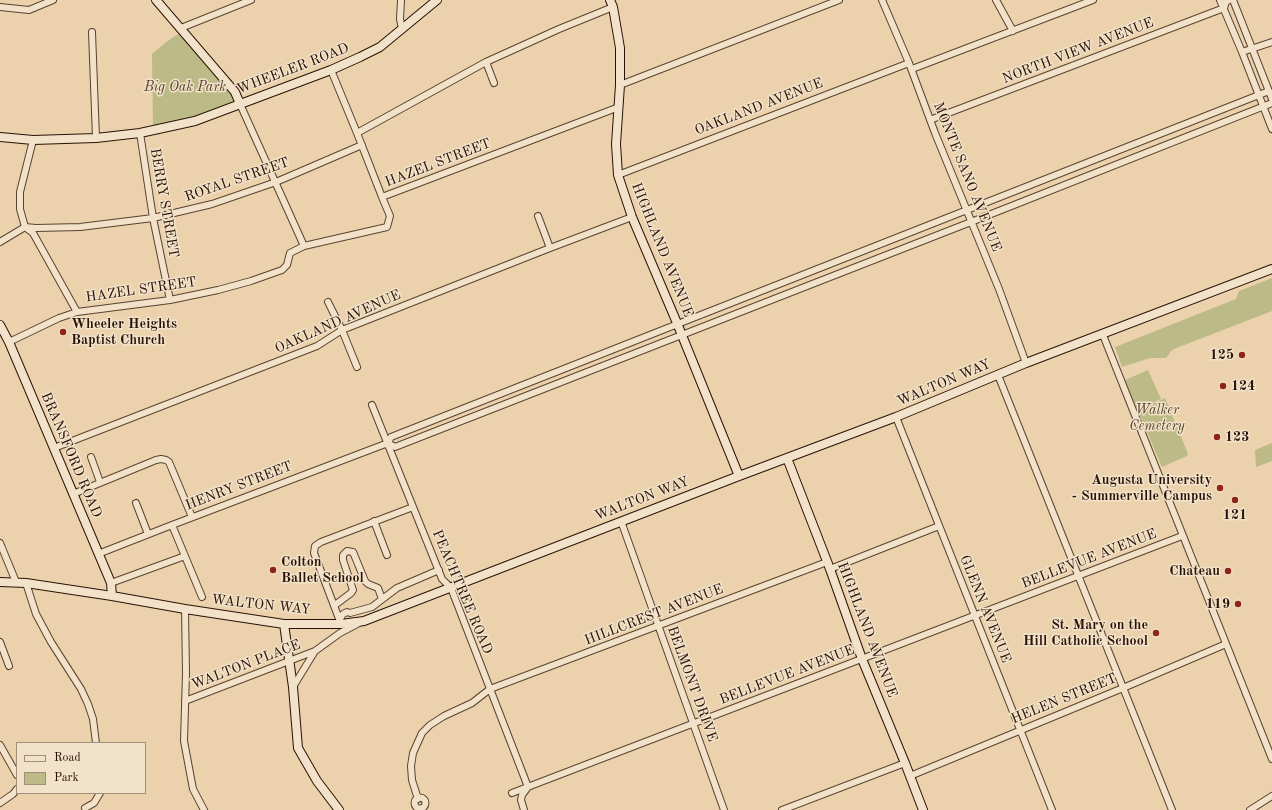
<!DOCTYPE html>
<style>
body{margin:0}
#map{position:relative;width:1272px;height:810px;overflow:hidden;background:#ebd2ac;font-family:"Old Standard TT",serif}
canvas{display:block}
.legend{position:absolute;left:16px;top:742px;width:130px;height:52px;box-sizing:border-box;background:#f2e2c9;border:1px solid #a28e7b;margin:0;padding:5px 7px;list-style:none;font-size:12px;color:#2a1106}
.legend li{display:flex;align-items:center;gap:8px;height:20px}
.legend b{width:20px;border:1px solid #a28e7b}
</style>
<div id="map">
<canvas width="1272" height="810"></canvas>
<ul class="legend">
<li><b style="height:5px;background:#f2e2c9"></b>Road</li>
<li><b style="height:11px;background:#bcba86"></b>Park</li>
</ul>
</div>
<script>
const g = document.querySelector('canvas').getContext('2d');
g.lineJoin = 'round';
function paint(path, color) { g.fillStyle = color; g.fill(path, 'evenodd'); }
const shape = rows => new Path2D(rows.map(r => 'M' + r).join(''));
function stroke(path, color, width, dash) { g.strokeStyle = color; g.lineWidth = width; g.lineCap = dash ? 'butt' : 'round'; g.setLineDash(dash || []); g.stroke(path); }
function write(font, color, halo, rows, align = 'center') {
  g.font = font + ' "Old Standard TT",serif'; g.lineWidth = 3; g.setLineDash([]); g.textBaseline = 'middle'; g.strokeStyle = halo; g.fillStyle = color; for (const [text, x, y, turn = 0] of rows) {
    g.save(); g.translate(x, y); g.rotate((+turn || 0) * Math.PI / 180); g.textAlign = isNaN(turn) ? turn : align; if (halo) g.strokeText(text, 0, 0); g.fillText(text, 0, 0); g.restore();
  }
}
const green = shape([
 [181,32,230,93,234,101,232,103,206,113,177,122,153,126,152,54,165,43],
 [1272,278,1272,311,1179,347,1172,350,1166,358,1150,358,1122,367,1115,347,1236,299,1239,291],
 [1148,370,1161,399,1137,410,1125,380],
 [1165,398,1188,454,1187,456,1162,467,1138,411],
 [1272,443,1272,461,1256,467,1255,450]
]);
const street = shape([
 [401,0,400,19,402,29],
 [882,0,909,63,935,133,999,289,1026,363],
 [996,0,1013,31],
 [1220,0,1242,52,1272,129],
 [1233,0,1272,99],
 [0,7,29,10,53,0],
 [181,28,251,0],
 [92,32,96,138],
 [1242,52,1272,42],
 [486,62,494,83],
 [912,69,1093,0],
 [331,70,357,133,382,197],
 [620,85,839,0],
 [240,104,304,246],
 [930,120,1224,8,1226,2,1229,0],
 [140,133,153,218,170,300],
 [357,133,486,62,559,29,613,7],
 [33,140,20,192,20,209,25,227,33,233,77,312],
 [618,175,909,63],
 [538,216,550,248],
 [0,242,25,227,36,228,80,227,153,218,212,204,276,182,362,145],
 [328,302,342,330,357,367],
 [1103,335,1272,759],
 [9,342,59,318,77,312,170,300,218,290,251,281,282,270,287,265,290,253,304,246,387,227,390,216,382,197,619,107],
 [998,375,1172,810],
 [372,405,442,579,451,588,528,787,522,795,521,800,524,810],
 [896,417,1052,810],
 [388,443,395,447,971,222,1272,103],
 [54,448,317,346,342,330,550,248,632,217],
 [91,457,100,482],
 [73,494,156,460,161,459,166,460,169,462,192,517],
 [136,503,148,534],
 [374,521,387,555],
 [621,521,724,810],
 [172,525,202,597],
 [0,543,16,582],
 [98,554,172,525,388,443,391,437,1269,91],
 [830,569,939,526],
 [26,583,36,614,51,642,81,689,88,704,93,719,96,743],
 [111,583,185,556],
 [335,605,351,593,353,590,343,560,343,555,347,551,353,552,365,581,368,584,378,588,382,599],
 [185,609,186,673,184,741,193,789,204,810],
 [340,619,343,614,347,612,350,613,372,607,397,588,439,570],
 [341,624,314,553,315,546,321,542,413,507],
 [0,642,9,666],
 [293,687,315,651,340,633,359,623],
 [185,701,315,651],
 [0,745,17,775],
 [910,776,1123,688,1226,644],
 [512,793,1182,536],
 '414.5 803a5.5 5.5 0 1 1 11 0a5.5 5.5 0 1 1-11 0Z',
 [418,799,412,780,411,766,413,753,422,733,430,725,444,716,472,703,490,689,827,562],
 [0,803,13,794,17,789],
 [85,808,94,803,100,793],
 [782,810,905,763],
 [1250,810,1272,796]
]);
const secondary = shape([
 [156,0,235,92,240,104],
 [610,0,613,7,620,48,620,85,616,144,618,175,632,217,677,323,739,476],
 [0,137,33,140,96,138,140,133,195,121,331,70,360,57,380,47,437,0],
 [0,325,9,342,111,583,112,596],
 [787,458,830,569,862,659,905,763,923,810],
 [0,582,26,583,112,596,185,609,284,624,341,624,364,621,739,476,896,417,1026,363,1272,269],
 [284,624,293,687,298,748,317,781,339,810]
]);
const markers = [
 [63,332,4,"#8f2418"],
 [1242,355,4,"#8f2418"],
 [1223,386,4,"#8f2418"],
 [1217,437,4,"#8f2418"],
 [1220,488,4,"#8f2418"],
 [1235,500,4,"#8f2418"],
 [273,570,4,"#8f2418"],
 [1228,571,4,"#8f2418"],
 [1238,604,4,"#8f2418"],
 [1156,633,4,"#8f2418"]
];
const streetNames = [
 ["NORTH VIEW AVENUE",1078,51,-21],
 ["WHEELER ROAD",293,69,-21],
 ["OAKLAND AVENUE",759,107,-21],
 ["HAZEL STREET",438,163,-21],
 ["MONTE SANO AVENUE",967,177,68],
 ["ROYAL STREET",237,180,-19],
 ["BERRY STREET",164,203,80],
 ["HIGHLAND AVENUE",662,250,68],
 ["HAZEL STREET",141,290,-8],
 ["OAKLAND AVENUE",338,322,-24],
 ["WALTON WAY",944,383,-23],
 ["BRANSFORD ROAD",71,455,67],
 ["HENRY STREET",239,486,-21],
 ["WALTON WAY",642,499,-21],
 ["BELLEVUE AVENUE",1089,559,-21],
 ["PEACHTREE ROAD",462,592,67],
 ["WALTON WAY",261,605,6],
 ["GLENN AVENUE",985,609,68],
 ["HILLCREST AVENUE",654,615,-21],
 ["HIGHLAND AVENUE",867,630,69],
 ["WALTON PLACE",246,665,-21],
 ["BELLEVUE AVENUE",787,675,-21],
 ["BELMONT DRIVE",692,684,70],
 ["HELEN STREET",1064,699,-22]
];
const parkNames = [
 ["Big Oak Park",185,87],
 ["Walker",1157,410],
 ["Cemetery",1157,426]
];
const poiNames = [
 ["Wheeler Heights",71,324,"left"],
 ["Baptist Church",71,340,"left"],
 ["125",1234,355],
 ["124",1231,386,"left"],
 ["123",1225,437,"left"],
 ["Augusta University",1212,480],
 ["- Summerville Campus",1212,496],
 ["121",1235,515,"center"],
 ["Colton",281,562,"left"],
 ["Ballet School",281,578,"left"],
 ["Chateau",1220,571],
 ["119",1230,604],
 ["St. Mary on the",1148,625],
 ["Hill Catholic School",1148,641]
];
paint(green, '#bcba86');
stroke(street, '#5a4130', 8);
stroke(secondary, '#2a1106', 10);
stroke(street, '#f2e2c9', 6);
stroke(secondary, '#f2e2c9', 8);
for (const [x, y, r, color] of markers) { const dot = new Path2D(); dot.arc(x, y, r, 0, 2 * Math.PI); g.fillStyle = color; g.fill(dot); stroke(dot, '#f2e2c9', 1.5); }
write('14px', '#2a1106', '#f2e2c9', streetNames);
write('italic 14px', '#56442c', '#f2e2c9', parkNames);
write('bold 14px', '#2a1106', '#f2e2c9', poiNames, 'right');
</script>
